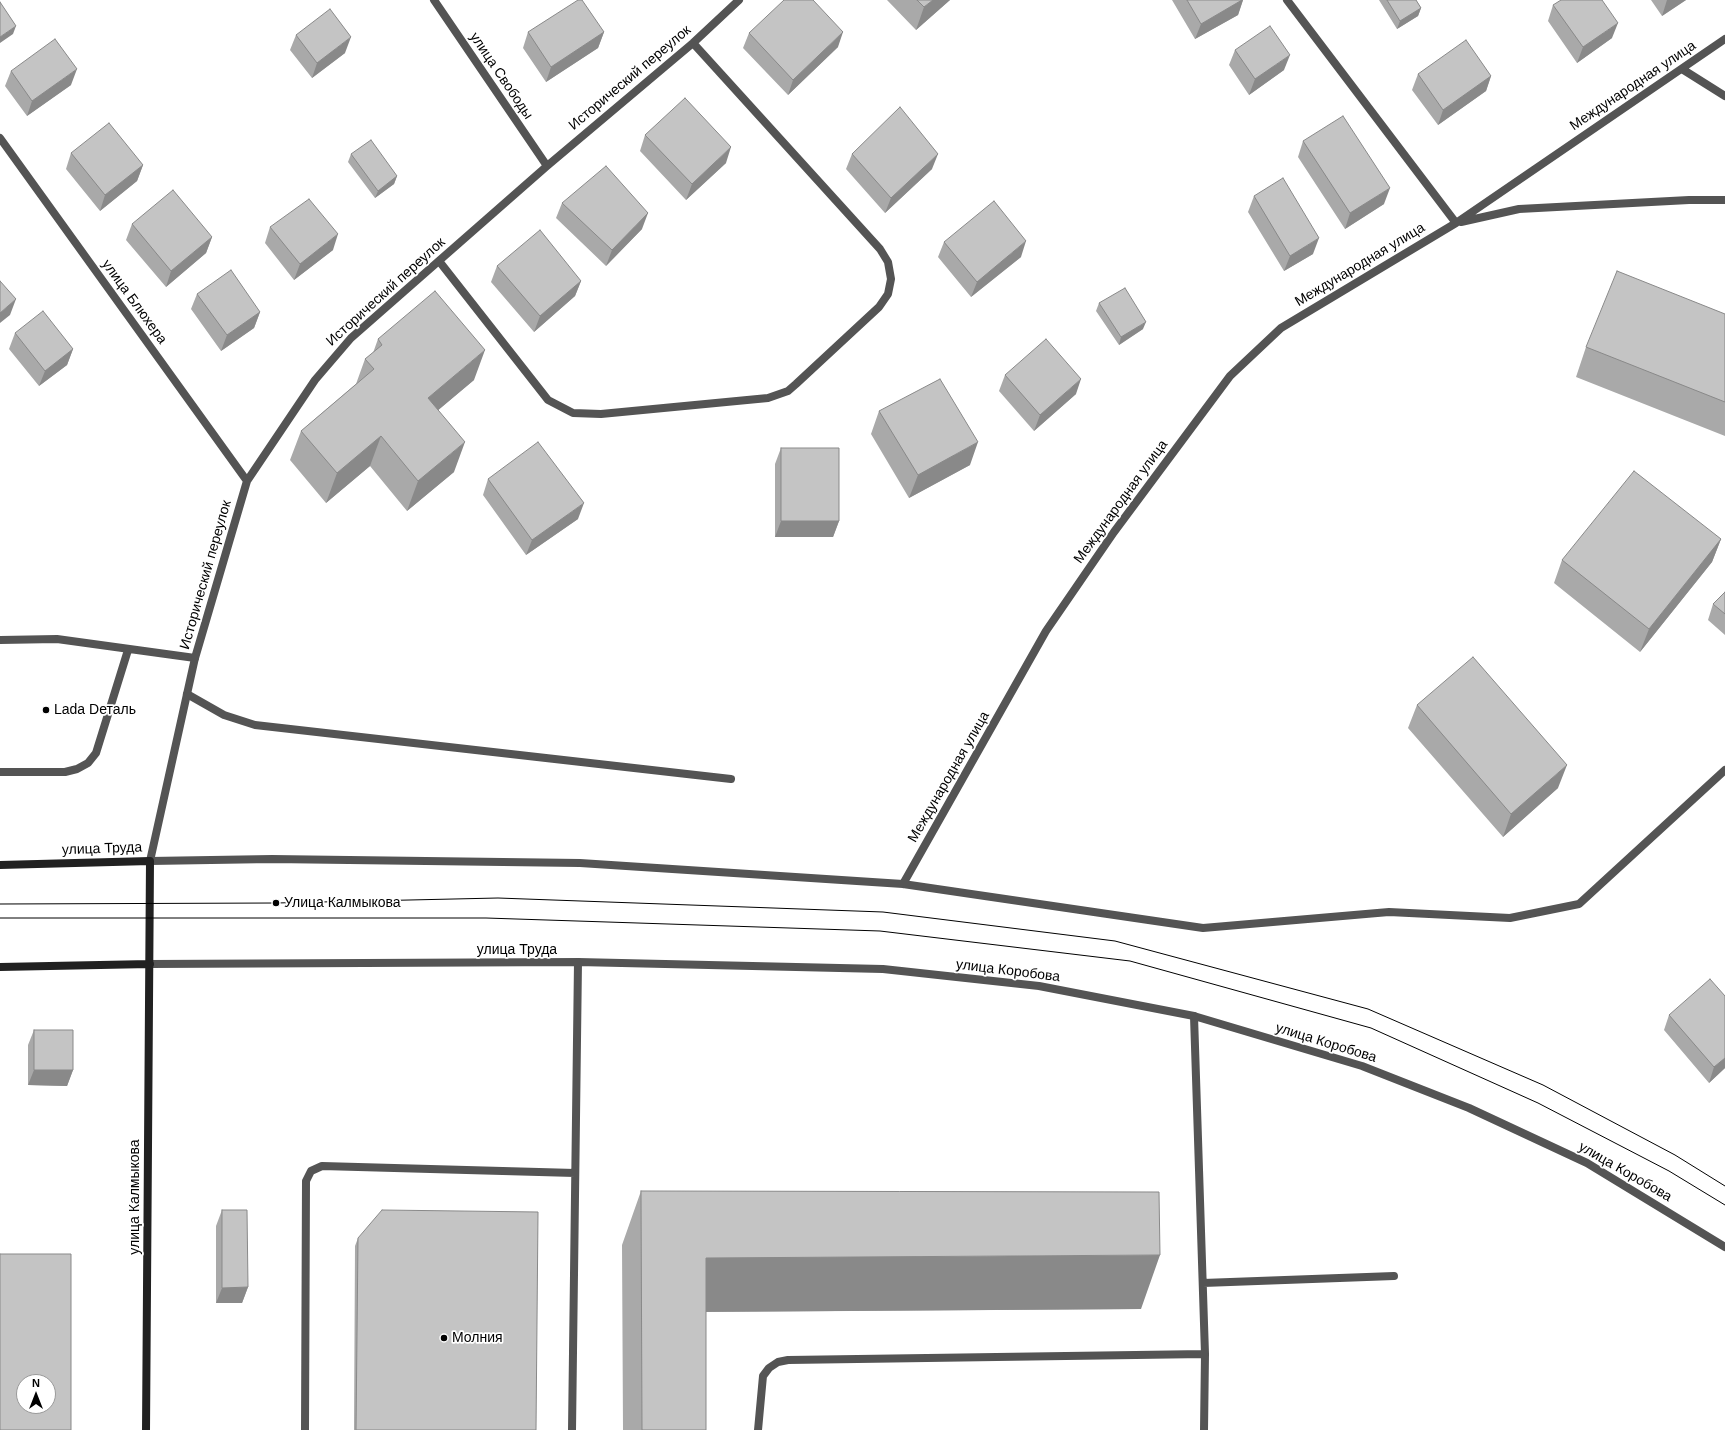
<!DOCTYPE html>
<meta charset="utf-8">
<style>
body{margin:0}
#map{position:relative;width:1725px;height:1430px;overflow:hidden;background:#fff;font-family:Helvetica,sans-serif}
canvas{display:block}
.north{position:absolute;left:16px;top:1374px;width:40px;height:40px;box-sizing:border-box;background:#fff;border:1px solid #999;border-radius:50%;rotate:0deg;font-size:11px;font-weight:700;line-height:16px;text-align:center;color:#000}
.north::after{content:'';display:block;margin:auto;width:14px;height:18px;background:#000;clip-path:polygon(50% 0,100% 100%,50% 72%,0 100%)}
</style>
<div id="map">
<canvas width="1725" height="1430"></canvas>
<div class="north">N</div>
</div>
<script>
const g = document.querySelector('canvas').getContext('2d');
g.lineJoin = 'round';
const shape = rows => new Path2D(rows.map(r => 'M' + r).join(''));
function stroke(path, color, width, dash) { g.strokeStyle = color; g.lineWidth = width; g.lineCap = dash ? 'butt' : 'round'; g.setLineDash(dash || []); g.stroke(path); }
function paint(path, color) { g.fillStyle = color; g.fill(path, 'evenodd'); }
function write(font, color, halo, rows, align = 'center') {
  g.font = font + ' Helvetica,sans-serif'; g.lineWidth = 3.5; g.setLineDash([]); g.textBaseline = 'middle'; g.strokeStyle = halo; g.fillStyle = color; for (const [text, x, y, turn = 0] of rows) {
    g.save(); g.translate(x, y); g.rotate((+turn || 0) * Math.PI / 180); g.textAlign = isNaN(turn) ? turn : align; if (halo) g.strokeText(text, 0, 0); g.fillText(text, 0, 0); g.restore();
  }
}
const service = shape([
 [0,640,57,639,195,658],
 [187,694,224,715,255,725,731,779],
 [0,772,65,772,77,769,88,763,96,753,128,650],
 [1194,1016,1205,1354],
 [1203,1283,1394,1276],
 [305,1430,306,1181,311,1171,322,1166,575,1173],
 [572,1430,578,962],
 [758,1430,763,1376,769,1368,778,1362,788,1360,1205,1354,1204,1430]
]);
const minor = shape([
 [434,0,547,166],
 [739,0,693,43,547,166,351,338,315,380,247,481,195,658,150,861,272,859,580,863,903,884,1203,928,1389,912,1510,918,1579,904,1725,770],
 [1287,0,1456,223],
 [1682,69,1725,96],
 [0,138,247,481],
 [1461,222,1519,209,1689,200,1725,200],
 [439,261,548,400,573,413,601,414,768,398,788,391,796,384,879,307,888,294,891,279,888,262,880,249,693,43],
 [903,884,1046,631,1114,532,1230,376,1281,328,1456,223,1725,39]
]);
const tertiary = shape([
 [150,964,578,962,883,969,1039,986,1194,1016,1362,1066,1469,1108,1587,1163,1725,1247]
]);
const secondary = shape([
 [0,865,150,861,146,1430],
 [0,967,150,964]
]);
const tram = shape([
 [0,904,276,903,498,898,883,912,1115,941,1368,1009,1543,1085,1675,1155,1725,1186],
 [0,918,486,918,880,931,1130,961,1371,1028,1538,1103,1669,1171,1725,1205]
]);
const wall = shape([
 [887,0,950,0,916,30],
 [1172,0,1243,0,1238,15,1195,39],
 [1379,0,1416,0,1421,8,1418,16,1397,29],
 [1651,0,1686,0,1662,16],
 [1553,5,1612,38,1577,63,1548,21],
 [528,32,604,32,598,48,546,82,523,48],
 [749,33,838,47,788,95,743,48],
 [296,35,345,53,312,78,290,50],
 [1235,50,1284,70,1249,95,1229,65],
 [11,71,71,85,27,116,5,86],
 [1418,74,1491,76,1486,91,1438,125,1412,90],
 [645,135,726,163,686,200,640,151],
 [1303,141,1384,204,1345,229,1298,157],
 [71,153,143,165,137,181,100,211,66,169],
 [351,154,397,176,394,184,375,198,348,162],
 [852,154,932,169,885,213,846,169],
 [1254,196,1313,254,1284,271,1248,212],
 [562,203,642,229,606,266,556,218],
 [132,224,212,237,206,253,166,287,126,240],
 [270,227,333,250,294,280,265,243],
 [944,242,1021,257,971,297,938,257],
 [497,266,581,281,575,296,534,332,491,282],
 [197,294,260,312,254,328,221,351,191,309],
 [1099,303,1143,329,1119,345,1096,311],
 [1725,314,1725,436,1576,377,1586,347],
 [15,333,73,349,67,365,39,386,9,349],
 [378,339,474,380,438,410,454,472,407,511,370,466,326,503,290,460,301,431,356,384,365,359,373,353],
 [1005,375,1076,394,1034,431,999,391],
 [879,411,970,465,909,498,871,434],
 [781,448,839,521,833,537,775,537,775,464],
 [488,479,578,519,526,555,483,495],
 [1721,539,1712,562,1640,652,1554,583,1562,560],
 [1725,592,1725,635,1708,620,1713,604],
 [1417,705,1558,788,1503,837,1408,728],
 [1725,996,1725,1068,1709,1083,1664,1030,1669,1015],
 [34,1030,73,1070,67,1086,28,1085,28,1045],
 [641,1191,1141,1309,706,1312,706,1430,623,1430,622,1245],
 [222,1210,248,1287,242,1303,216,1303,216,1226],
 [358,1238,536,1430,354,1430,355,1246]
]);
const shadedWall = shape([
 [933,0,950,0,916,30,924,7],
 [1242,0,1243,0,1238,15,1195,39,1201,24],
 [1667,0,1686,0,1662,16],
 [1421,8,1418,16,1397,29,1400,21],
 [1618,23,1612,38,1577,63,1583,47],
 [16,26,13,34,0,43,0,37],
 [604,32,598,48,546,82,551,67],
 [843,32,838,47,788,95,793,80],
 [351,37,345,53,312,78,317,63],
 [1290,55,1284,70,1249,95,1255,79],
 [77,69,71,85,27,116,32,101],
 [1491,76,1486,91,1438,125,1443,110],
 [731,147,726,163,686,200,692,184],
 [938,154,932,169,885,213,891,198],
 [143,165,137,181,100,211,105,195],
 [397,176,394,184,375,198,378,191],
 [1390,188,1384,204,1345,229,1350,213],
 [648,213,642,229,606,266,612,250],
 [338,234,333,250,294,280,300,264],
 [212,237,206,253,166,287,171,271],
 [1319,238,1313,254,1284,271,1290,256],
 [1026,241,1021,257,971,297,977,282],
 [581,281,575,296,534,332,540,316],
 [16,299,10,315,0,323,0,313],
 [260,312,254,328,221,351,227,335],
 [1146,322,1143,329,1119,345,1121,337],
 [73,349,67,365,39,386,45,371],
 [485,350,474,380,417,428,428,398],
 [1081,379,1076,394,1034,431,1040,415],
 [381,436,370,466,326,503,337,473],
 [465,442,454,472,407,511,418,481],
 [978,442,970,465,909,498,918,475],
 [584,503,578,519,526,555,532,540],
 [781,521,839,521,833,537,775,537],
 [1721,539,1712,562,1640,652,1649,629],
 [1567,765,1558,788,1503,837,1511,814],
 [1725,1058,1725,1068,1709,1083,1714,1067],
 [34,1070,73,1070,67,1086,28,1085],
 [1160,1255,1141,1309,687,1312,706,1258],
 [248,1287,242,1303,216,1303,222,1288]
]);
const building = shape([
 [578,0,582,0,604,32,551,67,528,32,578,0],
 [784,0,813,0,843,32,793,80,749,33,784,0],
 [917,0,933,0,924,7,917,0],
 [1187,0,1242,0,1201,24,1187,0],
 [1387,0,1416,0,1421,8,1400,21,1387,0],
 [1561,0,1602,0,1618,23,1583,47,1553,5,1561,0],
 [0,2,16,26,0,37,0,2],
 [330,9,351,37,317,63,296,35,330,9],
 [1270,26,1290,55,1255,79,1235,50,1270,26],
 [55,39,77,69,32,101,11,71,55,39],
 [1466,40,1491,76,1443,110,1418,74,1466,40],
 [685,98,731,147,692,184,645,135,685,98],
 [900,107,938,154,891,198,852,154,900,107],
 [1343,116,1390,188,1350,213,1303,141,1343,116],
 [109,123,143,165,105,195,71,153,109,123],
 [371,140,397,176,378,191,351,154,371,140],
 [606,166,648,213,612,250,562,203,606,166],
 [1283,178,1319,238,1290,256,1254,196,1283,178],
 [173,190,212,237,171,271,132,224,173,190],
 [309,199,338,234,300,264,270,227,309,199],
 [994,201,1026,241,977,282,944,242,994,201],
 [540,230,581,281,540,316,497,266,540,230],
 [231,270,260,312,227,335,197,294,231,270],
 [1617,271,1725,314,1725,402,1586,347,1617,271],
 [0,281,16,299,0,313,0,281],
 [1125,288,1146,322,1121,337,1099,303,1125,288],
 [435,291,485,350,428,398,465,442,418,481,381,436,337,473,301,431,374,369,365,359,382,345,378,339,435,291],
 [43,311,73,349,45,371,15,333,43,311],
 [1046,339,1081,379,1040,415,1005,375,1046,339],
 [940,379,978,442,918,475,879,411,940,379],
 [538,442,584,503,532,540,488,479,538,442],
 [781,448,839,448,839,521,781,521,781,448],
 [1634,471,1721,539,1649,629,1562,560,1634,471],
 [1725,592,1725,614,1713,604,1725,592],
 [1473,657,1567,765,1511,814,1417,705,1473,657],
 [1710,979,1725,996,1725,1058,1714,1067,1669,1015,1710,979],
 [34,1030,73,1030,73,1070,34,1070,34,1030],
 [641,1191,1159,1192,1160,1255,706,1258,706,1430,642,1430,641,1191],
 [222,1210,247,1210,248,1287,222,1288,222,1210],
 [382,1210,538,1212,536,1430,356,1430,358,1238,382,1210],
 [0,1254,71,1254,71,1430,0,1430,0,1254],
 [24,1382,48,1382,48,1406,24,1406,24,1382]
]);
const markers = [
 [46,710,4,"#000"],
 [276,903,4,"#000"],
 [444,1338,4,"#000"]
];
const streetNames = [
 ["улица Свободы",501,76,56],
 ["Исторический переулок",630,78,-40],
 ["Международная улица",1633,86,-34],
 ["Международная улица",1360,265,-31],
 ["Исторический переулок",386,292,-42],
 ["улица Блюхера",134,302,54],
 ["Международная улица",1121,502,-54],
 ["Исторический переулок",206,575,-74],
 ["Международная улица",949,777,-60],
 ["улица Труда",102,849,-2],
 ["улица Труда",517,950],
 ["улица Коробова",1008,971,7],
 ["улица Коробова",1326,1043,17],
 ["улица Коробова",1625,1172,30],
 ["улица Калмыкова",135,1197,-90]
];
const poiNames = [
 ["Lada Dеталь",54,710],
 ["Улица Калмыкова",284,903],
 ["Молния",452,1338]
];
stroke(service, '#545454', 8);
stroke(minor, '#545454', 8);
stroke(tertiary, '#545454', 8);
stroke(secondary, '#212121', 8);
stroke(tram, '#000', 1);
paint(wall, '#a9a9a9');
paint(shadedWall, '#898989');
paint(building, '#c4c4c4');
stroke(building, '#898989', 1);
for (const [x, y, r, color] of markers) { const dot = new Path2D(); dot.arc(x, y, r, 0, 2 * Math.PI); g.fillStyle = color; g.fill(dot); stroke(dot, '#fff', 1.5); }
write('14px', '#000', '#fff', streetNames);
write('14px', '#000', '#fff', poiNames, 'left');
</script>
